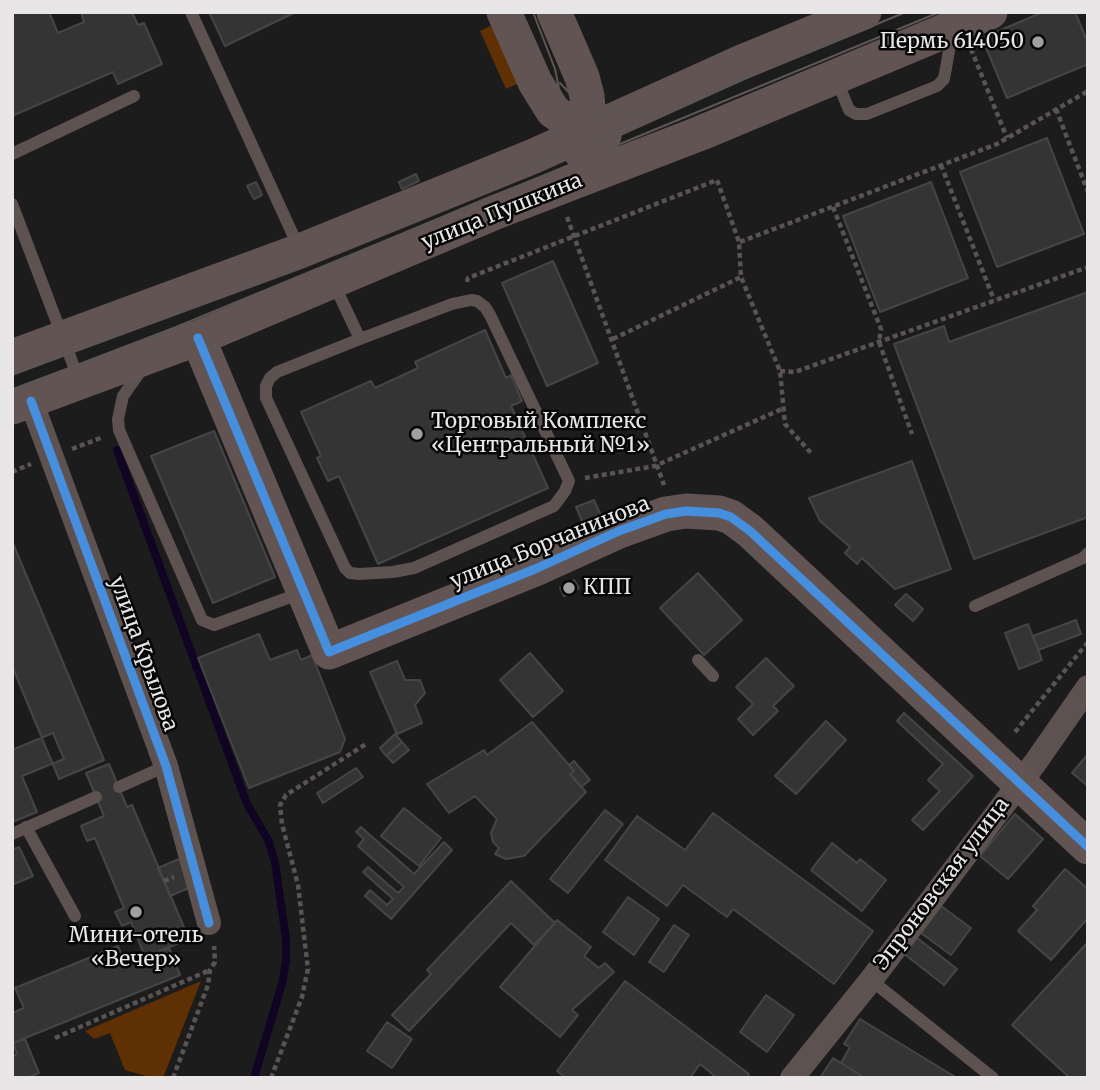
<!DOCTYPE html>
<meta charset="utf-8">
<style>
body{margin:0}
#map{position:relative;width:1100px;height:1090px;overflow:hidden;background:#1d1c1c;font-family:Merriweather,serif}
canvas{display:block}
.frame{position:absolute;inset:0;border:14px solid #e8e6e7;pointer-events:none}
</style>
<div id="map">
<canvas width="1100" height="1090"></canvas>
<div class="frame"></div>
</div>
<script>
const g = document.querySelector('canvas').getContext('2d');
g.lineJoin = 'round';
function paint(path, color) { g.fillStyle = color; g.fill(path, 'evenodd'); }
const shape = rows => new Path2D(rows.map(r => 'M' + r).join(''));
function stroke(path, color, width, dash) { g.strokeStyle = color; g.lineWidth = width; g.lineCap = dash ? 'butt' : 'round'; g.setLineDash(dash || []); g.stroke(path); }
function write(font, color, halo, rows, align = 'center') {
  g.font = font + ' Merriweather,serif'; g.lineWidth = 5; g.setLineDash([]); g.textBaseline = 'middle'; g.strokeStyle = halo; g.fillStyle = color; for (const [text, x, y, turn = 0] of rows) {
    g.save(); g.translate(x, y); g.rotate((+turn || 0) * Math.PI / 180); g.textAlign = isNaN(turn) ? turn : align; if (halo) g.strokeText(text, 0, 0); g.fillText(text, 0, 0); g.restore();
  }
}
const green = shape([
 [496,23,522,82,506,89,480,31],
 [201,981,163,1078,153,1078,125,1070,110,1033,94,1039,85,1031]
]);
const stream = shape([
 [117,450,247,804,268,840,275,862,286,939,286,960,283,980,254,1078]
]);
const building = shape([
 [12,12,49,12,58,33,84,22,81,12,132,12,138,25,144,23,162,64,118,84,113,72,12,116,12,12],
 [209,12,296,12,225,46,209,12],
 [1043,12,1075,12,1088,43,1088,64,1007,98,982,38,1043,12],
 [1047,138,1084,234,997,267,960,172,1047,138],
 [416,174,419,181,402,189,399,182,416,174],
 [256,182,262,195,254,199,247,186,256,182],
 [931,182,968,278,880,312,843,216,931,182],
 [553,261,598,363,547,386,502,283,553,261],
 [1088,292,1088,517,974,559,894,344,944,326,949,342,1088,292],
 [485,330,506,378,511,375,522,401,511,406,548,488,378,564,339,476,328,481,317,458,321,456,301,412,371,381,375,388,418,368,415,362,485,330],
 [214,431,275,577,213,603,151,456,214,431],
 [912,461,951,569,895,589,862,558,857,564,845,553,850,547,820,521,809,498,912,461],
 [594,500,603,520,585,528,576,507,594,500],
 [12,541,104,760,59,779,12,666,12,541],
 [698,573,742,620,704,655,660,608,698,573],
 [574,580,579,588,564,596,560,588,574,580],
 [906,594,923,609,913,621,895,605,906,594],
 [1076,620,1081,634,1038,650,1033,636,1076,620],
 [1028,624,1042,660,1019,669,1005,633,1028,624],
 [259,634,270,660,297,650,301,660,312,655,345,739,340,752,249,788,198,658,259,634],
 [530,653,563,691,533,717,500,680,530,653],
 [766,658,794,686,773,706,778,711,753,735,738,719,753,704,736,687,766,658],
 [397,661,405,680,420,680,425,693,415,705,422,723,397,734,370,672,397,661],
 [904,713,973,776,923,830,912,820,940,791,928,780,943,764,897,721,904,713],
 [826,721,846,740,796,794,775,776,826,721],
 [532,722,574,771,570,774,586,792,524,856,506,859,495,854,499,848,493,842,491,833,497,819,475,796,449,813,427,784,484,750,487,755,532,722],
 [53,733,64,759,22,776,37,812,12,822,12,750,53,733],
 [395,734,402,742,386,756,380,748,395,734],
 [402,742,409,750,393,763,387,756,402,742],
 [1088,754,1088,786,1072,773,1088,754],
 [574,761,590,780,581,787,570,774,574,771,569,765,574,761],
 [109,764,127,807,132,805,189,939,145,957,131,922,122,926,115,912,124,908,95,838,87,841,81,826,104,816,86,773,109,764],
 [356,768,363,777,323,803,317,793,356,768],
 [404,808,441,838,419,866,381,836,404,808],
 [605,810,623,824,568,893,550,879,605,810],
 [713,813,873,931,834,984,733,909,727,917,683,885,667,906,605,860,637,816,685,850,713,813],
 [1015,814,1043,839,1008,879,980,856,1015,814],
 [361,827,414,874,444,842,452,850,391,919,365,896,370,890,387,905,393,899,363,872,368,867,398,893,404,887,358,846,364,839,356,832,361,827],
 [832,843,857,863,860,859,886,880,862,911,811,870,832,843],
 [19,847,33,876,12,885,12,850,19,847],
 [179,859,191,887,170,896,158,868,179,859],
 [1065,869,1088,889,1088,918,1051,960,1018,931,1037,910,1033,906,1065,869],
 [511,881,555,923,534,945,511,923,409,1031,392,1015,431,974,427,970,511,881],
 [628,897,659,919,634,955,603,932,628,897],
 [941,906,971,928,951,955,921,933,941,906],
 [557,920,591,947,584,956,599,968,605,963,614,972,572,1010,578,1015,560,1037,500,987,557,920],
 [674,925,689,935,664,972,649,962,674,925],
 [916,937,957,969,944,985,903,953,916,937],
 [1088,942,1088,1078,1070,1078,1012,1025,1088,942],
 [118,946,126,966,169,948,180,975,13,1043,12,1013,24,1008,15,988,118,946],
 [625,981,749,1074,747,1078,717,1078,700,1064,690,1078,566,1078,557,1071,625,981],
 [766,995,794,1015,767,1052,740,1032,766,995],
 [860,1019,957,1078,865,1078,841,1063,850,1047,844,1044,860,1019],
 [387,1022,412,1039,392,1068,367,1051,387,1022],
 [25,1039,39,1073,27,1078,12,1078,12,1056,17,1054,13,1043,25,1039],
 [833,1058,865,1078,820,1078,833,1058]
]);
const path = shape([
 [971,49,1007,138],
 [1056,109,1088,192],
 [941,165,994,300],
 [833,207,881,329,879,342,912,434],
 [567,217,664,485],
 [740,242,997,144,1088,91],
 [467,282,468,278,717,180,739,242,741,277,780,371,785,424,811,453],
 [613,339,741,277],
 [780,371,795,372,1088,267],
 [72,449,103,437],
 [12,472,31,464],
 [585,478,655,466,784,408],
 [1015,732,1088,642],
 [164,881,174,877],
 [55,1038,210,970],
 [173,1078,208,985,210,970,215,962,214,946],
 [271,1078,302,997,308,969,298,885,282,824,280,805,286,795,366,744]
]);
const lane = shape([
 [191,12,299,248],
 [836,78,849,110,856,114,867,114,937,86,944,79,952,34],
 [12,154,134,96],
 [12,204,79,380],
 [333,282,360,339,277,372,270,378,266,386,266,398,345,568,350,573,359,574,393,572,414,568,554,506,565,491,569,481,490,315,485,307,477,301,471,300,452,304,360,339],
 [142,369,123,396,118,419,119,430,202,620,214,625,301,593],
 [975,606,1083,558,1088,553],
 [698,660,713,676],
 [119,787,166,766],
 [26,827,75,916],
 [12,834,96,797],
 [871,980,993,1078]
]);
const street = shape([
 [31,401,166,766,209,923],
 [792,1078,871,980,1035,763,1088,687]
]);
const secondary = shape([
 [504,12,535,82,553,111,576,127,604,136],
 [554,12,582,77,587,96,589,121,580,151],
 [198,338,329,652,535,569,619,531,666,514,686,511,719,513,731,517,750,531,1088,847],
 [12,357,300,251,534,156,742,62,864,12],
 [12,407,198,338,496,212,701,133,990,12]
]);
const tram = shape([
 [521,12,549,84],
 [533,12,555,69,563,108,563,119,557,137,542,163],
 [564,72,587,96,598,103,629,114,654,113],
 [560,83,577,101,600,117,634,125],
 [389,229,606,136,906,12],
 [12,375,292,269],
 [12,390,176,327,940,12]
]);
const cycleway = shape([
 [198,338,329,652,535,569,619,531,666,514,686,511,719,513,731,517,750,531,1088,847],
 [31,401,166,766,209,923]
]);
const markers = [
 [1038,42,7,"#a19fa0"],
 [417,434,7,"#a19fa0"],
 [569,588,7,"#a19fa0"],
 [136,912,7,"#a19fa0"]
];
const poiNames = [
 ["Пермь 614050",1024,42,"right"],
 ["Торговый Комплекс",431,422],
 ["«Центральный №1»",431,446],
 ["КПП",583,588],
 ["Мини-отель",136,936,"center"],
 ["«Вечер»",136,960,"center"]
];
const streetNames = [
 ["улица Пушкина",502,212,-22],
 ["улица Борчанинова",550,543,-22],
 ["улица Крылова",143,654,70],
 ["Эпроновская улица",942,884,-53]
];
paint(green, '#5f3004');
stroke(stream, '#110324', 8);
paint(building, '#343434');
stroke(building, '#464545', 2);
stroke(path, '#595352', 4.5, [5, 3.5]);
stroke(lane, '#5e5251', 12);
stroke(street, '#5e5251', 24);
stroke(secondary, '#625453', 35);
stroke(tram, '#5c5655', 2);
stroke(cycleway, '#468fdf', 9);
for (const [x, y, r, color] of markers) { const dot = new Path2D(); dot.arc(x, y, r, 0, 2 * Math.PI); g.fillStyle = color; g.fill(dot); stroke(dot, '#070607', 2.5); }
write('21px', '#e8e6e7', '#070607', poiNames, 'left');
write('21px', '#e8e6e7', '#070607', streetNames);
</script>
